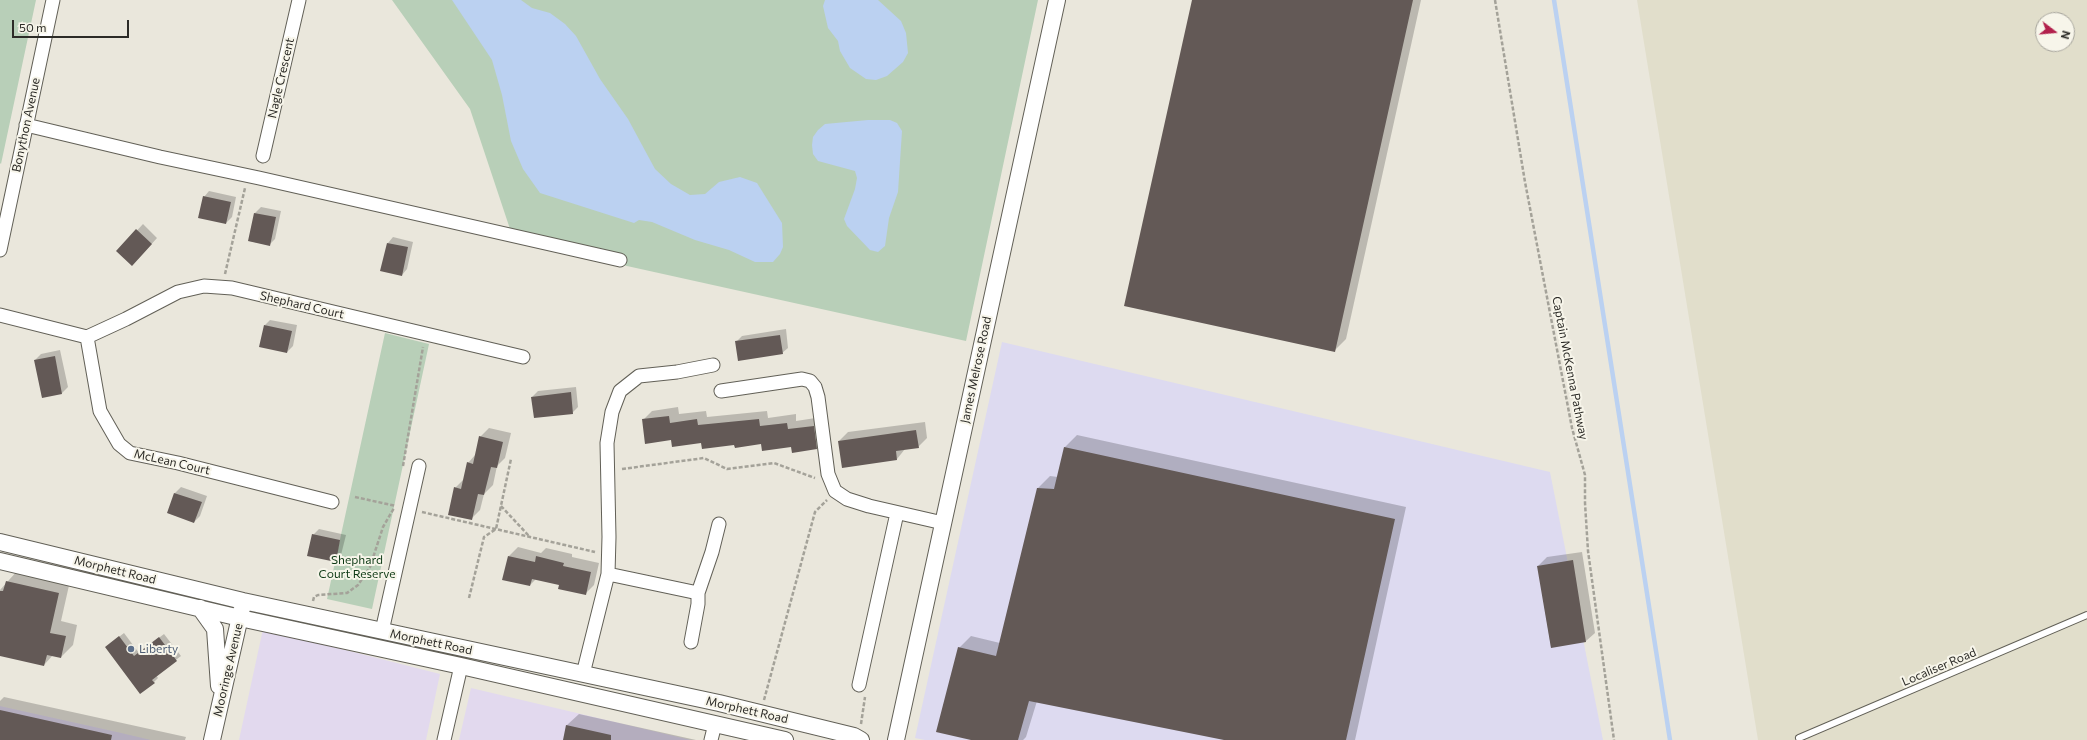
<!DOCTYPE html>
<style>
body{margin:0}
#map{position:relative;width:2087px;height:740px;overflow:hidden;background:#eae7dc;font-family:Commissioner,sans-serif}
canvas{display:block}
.north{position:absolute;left:2035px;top:12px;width:40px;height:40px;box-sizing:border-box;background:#f7f5ea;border:1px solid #a6a49c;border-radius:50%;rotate:106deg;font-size:11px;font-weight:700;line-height:16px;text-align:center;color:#2c2b27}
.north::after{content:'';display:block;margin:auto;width:14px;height:18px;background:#b2204c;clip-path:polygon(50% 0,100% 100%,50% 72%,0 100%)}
.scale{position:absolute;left:12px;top:20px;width:117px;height:18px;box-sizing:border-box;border:2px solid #2c2b27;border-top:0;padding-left:5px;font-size:12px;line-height:14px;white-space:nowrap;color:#2c2b27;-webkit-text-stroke:3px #f7f5ea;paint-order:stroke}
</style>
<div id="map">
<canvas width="2087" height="740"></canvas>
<div class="north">N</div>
<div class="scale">50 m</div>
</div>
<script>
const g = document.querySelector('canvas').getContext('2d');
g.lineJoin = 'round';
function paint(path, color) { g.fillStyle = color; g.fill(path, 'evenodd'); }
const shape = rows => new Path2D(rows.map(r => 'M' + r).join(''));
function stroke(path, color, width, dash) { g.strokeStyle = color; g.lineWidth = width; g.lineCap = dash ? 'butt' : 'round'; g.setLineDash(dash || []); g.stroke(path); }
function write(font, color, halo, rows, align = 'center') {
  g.font = font + ' Commissioner,sans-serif'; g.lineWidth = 4; g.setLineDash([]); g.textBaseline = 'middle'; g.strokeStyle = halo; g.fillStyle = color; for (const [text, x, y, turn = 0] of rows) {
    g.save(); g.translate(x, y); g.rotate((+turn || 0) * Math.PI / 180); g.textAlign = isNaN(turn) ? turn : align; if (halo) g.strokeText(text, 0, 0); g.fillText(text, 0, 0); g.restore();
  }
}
const commercial = shape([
 [1002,342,1550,472,1603,740,925,740,915,738]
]);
const industrial = shape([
 [263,629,440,674,426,740,239,740],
 [471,688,691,740,459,740],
 [0,706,117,732,151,740,0,740]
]);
const built = shape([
 [1637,0,2087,0,2087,740,1758,740],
 [2043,20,2067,20,2067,44,2043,44]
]);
const green = shape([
 [0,0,36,0,1,164,0,163],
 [392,0,1038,0,966,341,514,241,470,109],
 [385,333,429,344,372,609,327,599]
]);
const water = shape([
 [452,0,521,0,532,8,550,13,565,24,576,36,600,79,628,119,655,169,671,184,690,195,705,194,719,182,740,177,757,183,782,223,783,247,780,254,773,262,755,262,729,250,695,240,652,222,639,220,634,223,540,193,523,169,511,141,502,95,492,60],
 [825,0,878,0,901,21,906,33,908,53,903,62,887,76,876,80,866,79,850,68,840,51,838,41,828,28,823,6],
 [868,120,890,120,897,123,902,131,898,192,889,218,885,246,878,252,870,250,847,226,844,219,855,189,857,178,855,171,818,161,813,154,812,145,813,137,818,130,825,124]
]);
const shadow = shape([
 [1193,0,1421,0,1346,339,1334,351],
 [209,191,236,197,232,217,226,223,204,197],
 [261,207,281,211,275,239,269,245,249,241,255,213],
 [143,224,157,238,138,259,118,251],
 [393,237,413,242,407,269,402,275,388,243],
 [270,320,297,325,293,346,287,352,265,325],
 [786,329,788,348,782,353,736,342,742,336],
 [60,350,68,387,62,393,42,397,35,360,41,354],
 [576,387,578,407,572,413,532,397,538,391],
 [678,407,679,414,706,411,707,417,767,411,768,418,796,414,796,421,822,417,825,440,816,448,762,443,735,444,672,439,643,420,652,411],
 [925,422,927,438,918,447,905,449,897,459,839,441,848,432],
 [489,428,511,433,505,458,497,466,493,485,484,494,480,510,471,519,455,488,464,479,468,463,476,454,480,437],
 [1077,435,1406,507,1355,740,1228,740,1037,701,1026,737,1023,740,976,740,959,648,971,636,1000,643,1038,488,1050,476,1058,477,1065,447],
 [181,487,207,496,200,516,194,522,168,513,175,493],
 [319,529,346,535,341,555,335,561,313,535],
 [518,547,541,553,546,548,572,554,572,557,599,563,594,585,585,594,561,584,536,579,530,585,509,556],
 [1582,552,1595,633,1586,641,1551,647,1538,566,1547,557],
 [18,570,70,581,61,621,77,625,73,645,61,657,53,655,44,665,0,655,0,590],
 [124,633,139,653,164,634,181,656,156,675,158,678,154,682,111,643],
 [4,697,186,737,185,740,0,740,0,701],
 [579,714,696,740,564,740,567,725]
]);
const stream = shape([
 [1554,0,1670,740]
]);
const building = shape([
 [1192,0,1413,0,1335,352,1124,306],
 [203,196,231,202,226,224,198,218],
 [254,213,276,217,270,246,248,241],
 [136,229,152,244,132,266,116,251],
 [387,243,408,247,402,276,380,271],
 [264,325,292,331,287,353,259,347],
 [780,335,783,354,738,361,735,341],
 [55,356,62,394,42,398,34,360],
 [571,392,573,414,534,418,531,397],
 [669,416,670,423,697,419,698,425,759,419,760,426,787,423,788,429,814,426,817,449,792,453,791,447,762,451,761,444,735,448,734,445,702,449,701,443,672,447,671,440,645,444,642,419],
 [916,430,919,448,896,451,897,460,842,468,838,441],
 [479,436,503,442,497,468,491,467,484,495,478,494,472,520,448,515,454,487,461,489,467,462,473,464],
 [1064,447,1395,519,1346,740,1224,740,1029,701,1018,740,971,740,936,732,958,647,996,656,1037,488,1054,489],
 [174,493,202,502,194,523,167,513],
 [312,534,340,540,336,562,307,556],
 [508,556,535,562,536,556,564,563,563,566,591,572,586,595,558,589,559,585,532,579,530,586,502,580],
 [1573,560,1586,642,1551,648,1537,566],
 [6,581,59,593,50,633,66,636,61,658,47,655,44,666,0,656,0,591,3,591],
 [119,636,134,656,159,637,177,661,152,680,155,683,140,694,105,647],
 [0,710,112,735,111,740,0,740],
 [566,725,611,735,611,740,563,740]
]);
const path = shape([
 [1495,0,1525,182,1572,428,1585,475,1585,503,1588,551,1614,740],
 [225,274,245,188],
 [403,466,423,347],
 [622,469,704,458,727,469,774,463,815,478],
 [355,497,396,506],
 [501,506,529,536],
 [422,512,595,552],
 [469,598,484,537,496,529,511,459],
 [313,601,314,597,318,595,347,593,358,585,370,567,383,527,394,508],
 [764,700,815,512,827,500],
 [861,724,865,697]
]);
const service = shape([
 [1799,738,2087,615]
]);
const minor = shape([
 [26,125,160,157,259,178,620,260],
 [263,156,299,0],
 [0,250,53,0],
 [0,315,87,337,100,411,119,444,130,453,178,463,332,502],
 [87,337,126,319,178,292,204,286,232,288,523,357],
 [721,391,802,379,810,381,815,387,818,397,828,474,835,491,847,499,869,506,943,523],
 [608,574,698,593],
 [382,631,419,466],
 [691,642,698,604,698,593,712,552,719,524],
 [583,674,608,574,609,537,607,443,612,412,620,391,639,376,677,372,713,365],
 [859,685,897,513],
 [444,740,461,666],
 [711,740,715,724]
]);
const tertiary = shape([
 [0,542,243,601,719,703,854,736,861,740],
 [0,561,240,618,461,666,785,740],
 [200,608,215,629,219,686],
 [212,740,242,608],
 [896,740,1057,0]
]);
const markers = [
 [131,649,4,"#5c6f8a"]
];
const streetNames = [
 ["Nagle Crescent",281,78,-77],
 ["Bonython Avenue",26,125,-78],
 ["Shephard Court",302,305,13],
 ["Captain McKenna Pathway",1570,368,79],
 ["James Melrose Road",976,370,-78],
 ["McLean Court",172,462,13],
 ["Morphett Road",115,570,14],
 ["Morphett Road",431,642,12],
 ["Localiser Road",1939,667,-23],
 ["Mooringe Avenue",228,670,-77],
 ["Morphett Road",747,710,13]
];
const parkNames = [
 ["Shephard",357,560],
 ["Court Reserve",357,574]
];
const serviceNames = [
 ["Liberty",139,649]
];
paint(commercial, '#dddaf0');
paint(industrial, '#e2d9ee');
paint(built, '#e1decb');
paint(green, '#b8cfb8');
paint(water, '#bbd1f1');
paint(shadow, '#0003');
stroke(stream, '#bbd1f1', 4.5);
paint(building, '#635956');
stroke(service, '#626057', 8);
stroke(minor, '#626057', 15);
stroke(tertiary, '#626057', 18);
stroke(path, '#a4a299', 2.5, [4, 2]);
stroke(service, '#fff', 6);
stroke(minor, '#fff', 13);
stroke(tertiary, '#fff', 16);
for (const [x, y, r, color] of markers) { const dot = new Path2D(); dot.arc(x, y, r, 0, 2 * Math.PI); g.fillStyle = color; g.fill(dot); stroke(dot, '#f7f5ea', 1.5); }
write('12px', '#2c2b27', '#f7f5ea', streetNames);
write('12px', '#0e3a15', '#f7f5ea', parkNames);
write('12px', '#4e5e75', '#f7f5ea', serviceNames, 'left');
</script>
